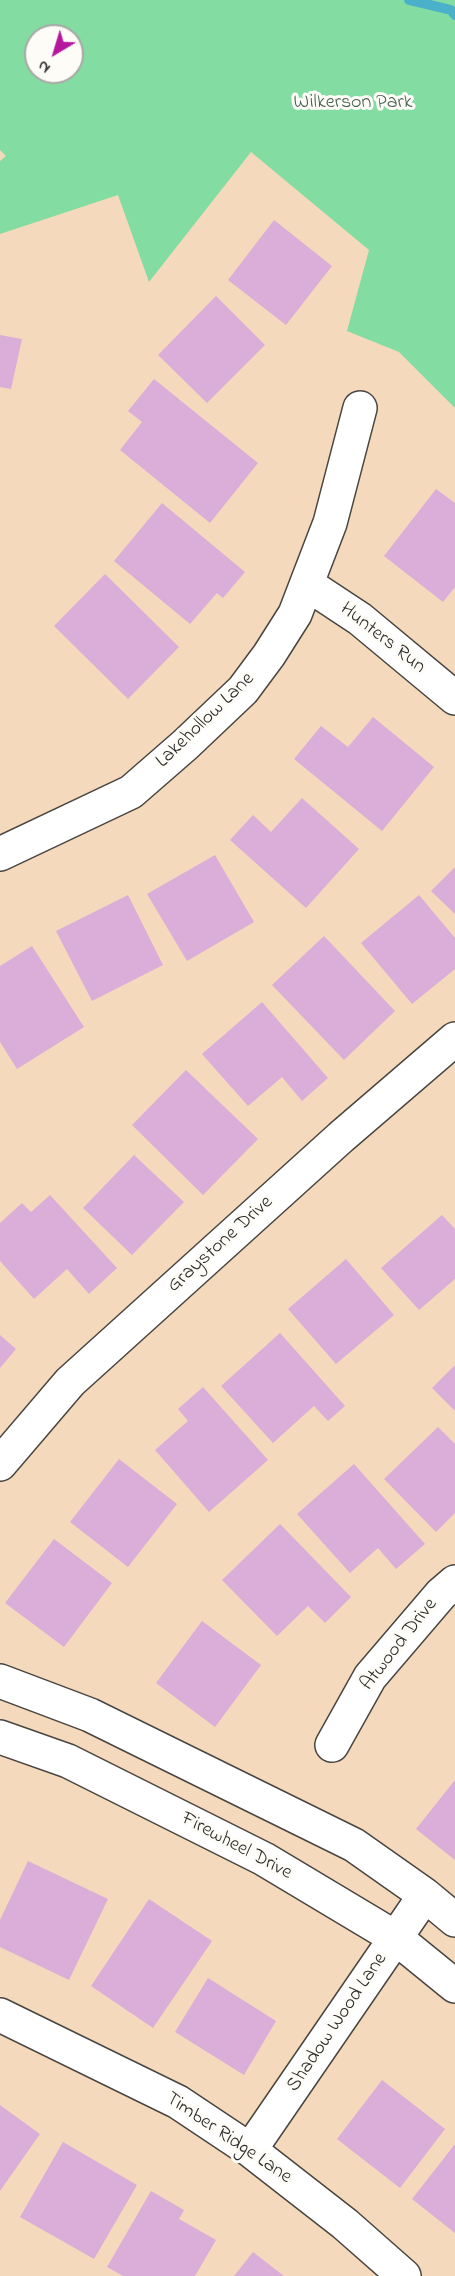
<!DOCTYPE html>
<style>
body{margin:0}
#map{position:relative;width:455px;height:2276px;overflow:hidden;background:#f4d9bc;font-family:"Indie Flower",sans-serif}
canvas{display:block}
.north{position:absolute;left:24px;top:24px;width:60px;height:60px;box-sizing:border-box;background:#fdfcf7;border:2px solid #a9a8a5;border-radius:50%;rotate:218deg;font-size:16px;font-weight:700;line-height:24px;text-align:center;color:#2b2b2b}
.north::after{content:'';display:block;margin:auto;width:21px;height:27px;background:#b5179e;clip-path:polygon(50% 0,100% 100%,50% 72%,0 100%)}
</style>
<div id="map">
<canvas width="455" height="2276"></canvas>
<div class="north">N</div>
</div>
<script>
const g = document.querySelector('canvas').getContext('2d');
g.lineJoin = 'round';
function paint(path, color) { g.fillStyle = color; g.fill(path, 'evenodd'); }
const shape = rows => new Path2D(rows.map(r => 'M' + r).join(''));
function stroke(path, color, width, dash) { g.strokeStyle = color; g.lineWidth = width; g.lineCap = dash ? 'butt' : 'round'; g.setLineDash(dash || []); g.stroke(path); }
function write(font, color, halo, rows, align = 'center') {
  g.font = font + ' "Indie Flower",sans-serif'; g.lineWidth = 6; g.setLineDash([]); g.textBaseline = 'middle'; g.strokeStyle = halo; g.fillStyle = color; for (const [text, x, y, turn = 0] of rows) {
    g.save(); g.translate(x, y); g.rotate((+turn || 0) * Math.PI / 180); g.textAlign = isNaN(turn) ? turn : align; if (halo) g.strokeText(text, 0, 0); g.fillText(text, 0, 0); g.restore();
  }
}
const green = shape([
 [0,0,455,0,455,408,399,352,347,331,369,250,251,152,149,282,118,195,0,234,0,161,6,156,0,150],
 [36,36,72,36,72,72,36,72]
]);
const stream = shape([
 [409,0,451,10,455,15]
]);
const building = shape([
 [274,220,332,266,286,325,228,280],
 [216,296,265,345,207,403,158,355],
 [0,335,22,339,11,389,0,387],
 [154,379,258,463,210,523,120,450,142,422,128,411],
 [436,489,455,503,455,587,443,602,384,556],
 [162,503,245,572,223,598,217,593,190,624,114,561],
 [105,574,179,647,128,699,54,626],
 [373,717,434,767,382,831,294,759,321,726,348,747],
 [302,798,359,849,306,908,230,840,253,815,271,832],
 [215,855,254,922,187,961,147,894],
 [455,867,455,914,431,891],
 [128,895,163,965,92,1001,56,931],
 [419,895,455,938,455,969,412,1004,361,943],
 [324,936,395,1011,344,1060,272,985],
 [32,946,84,1027,17,1069,0,1042,0,966],
 [262,1002,328,1078,302,1101,282,1077,248,1106,202,1054],
 [186,1070,258,1139,203,1195,132,1125],
 [134,1155,184,1202,132,1255,83,1208],
 [50,1195,117,1268,89,1294,67,1269,34,1299,0,1261,0,1223,22,1203,31,1212],
 [442,1215,455,1229,455,1279,419,1310,381,1268],
 [346,1259,394,1315,336,1364,288,1309],
 [280,1333,345,1406,328,1421,314,1406,273,1443,221,1386],
 [0,1335,16,1349,0,1368],
 [455,1365,455,1411,432,1388],
 [203,1387,268,1460,209,1512,155,1450,188,1421,178,1409],
 [438,1427,455,1444,455,1513,436,1532,384,1479],
 [119,1459,177,1504,128,1567,70,1522],
 [354,1464,425,1544,396,1569,378,1548,350,1573,297,1514],
 [280,1524,351,1597,325,1623,308,1606,277,1636,222,1580],
 [54,1539,112,1583,64,1647,5,1603],
 [202,1621,261,1665,215,1727,156,1683],
 [455,1780,455,1860,416,1829],
 [28,1861,108,1899,69,1980,0,1947,0,1920],
 [149,1899,212,1941,153,2028,91,1986],
 [208,1978,276,2021,244,2075,175,2032],
 [382,2080,445,2129,400,2188,337,2139],
 [0,2105,40,2134,0,2191],
 [63,2142,137,2185,94,2259,20,2217],
 [455,2144,455,2233,412,2199],
 [151,2191,184,2210,179,2219,216,2240,195,2276,123,2276,107,2267],
 [253,2252,284,2276,234,2276]
]);
const minor = shape([
 [307,584,360,619,455,698],
 [0,854,131,792,185,745,243,690,269,655,295,614,330,523,360,408],
 [0,1464,70,1382,341,1137,455,1039],
 [0,1681,90,1715,354,1845,425,1895,455,1920],
 [0,1737,68,1761,264,1859,396,1938,455,1986],
 [332,1745,370,1677,441,1594,455,1582],
 [0,2015,178,2102,250,2150,345,2224,404,2276],
 [250,2150,425,1895]
]);
const parkNames = [
 ["Wilkerson Park",353,104]
];
const streetNames = [
 ["Hunters Run",382,639,38],
 ["Lakehollow Lane",206,721,-44],
 ["Graystone Drive",221,1245,-42],
 ["Atwood Drive",400,1645,-52],
 ["Firewheel Drive",236,1847,28],
 ["Shadow Wood Lane",338,2023,-56],
 ["Timber Ridge Lane",228,2139,34]
];
paint(green, '#83dca1');
stroke(stream, '#4bb1ca', 10);
paint(building, '#dbadd9');
stroke(minor, '#494541', 36);
stroke(minor, '#fff', 33);
write('20px', '#45604e', '#fdfcf7', parkNames);
write('20px', '#2b2b2b', '#fdfcf7', streetNames);
</script>
